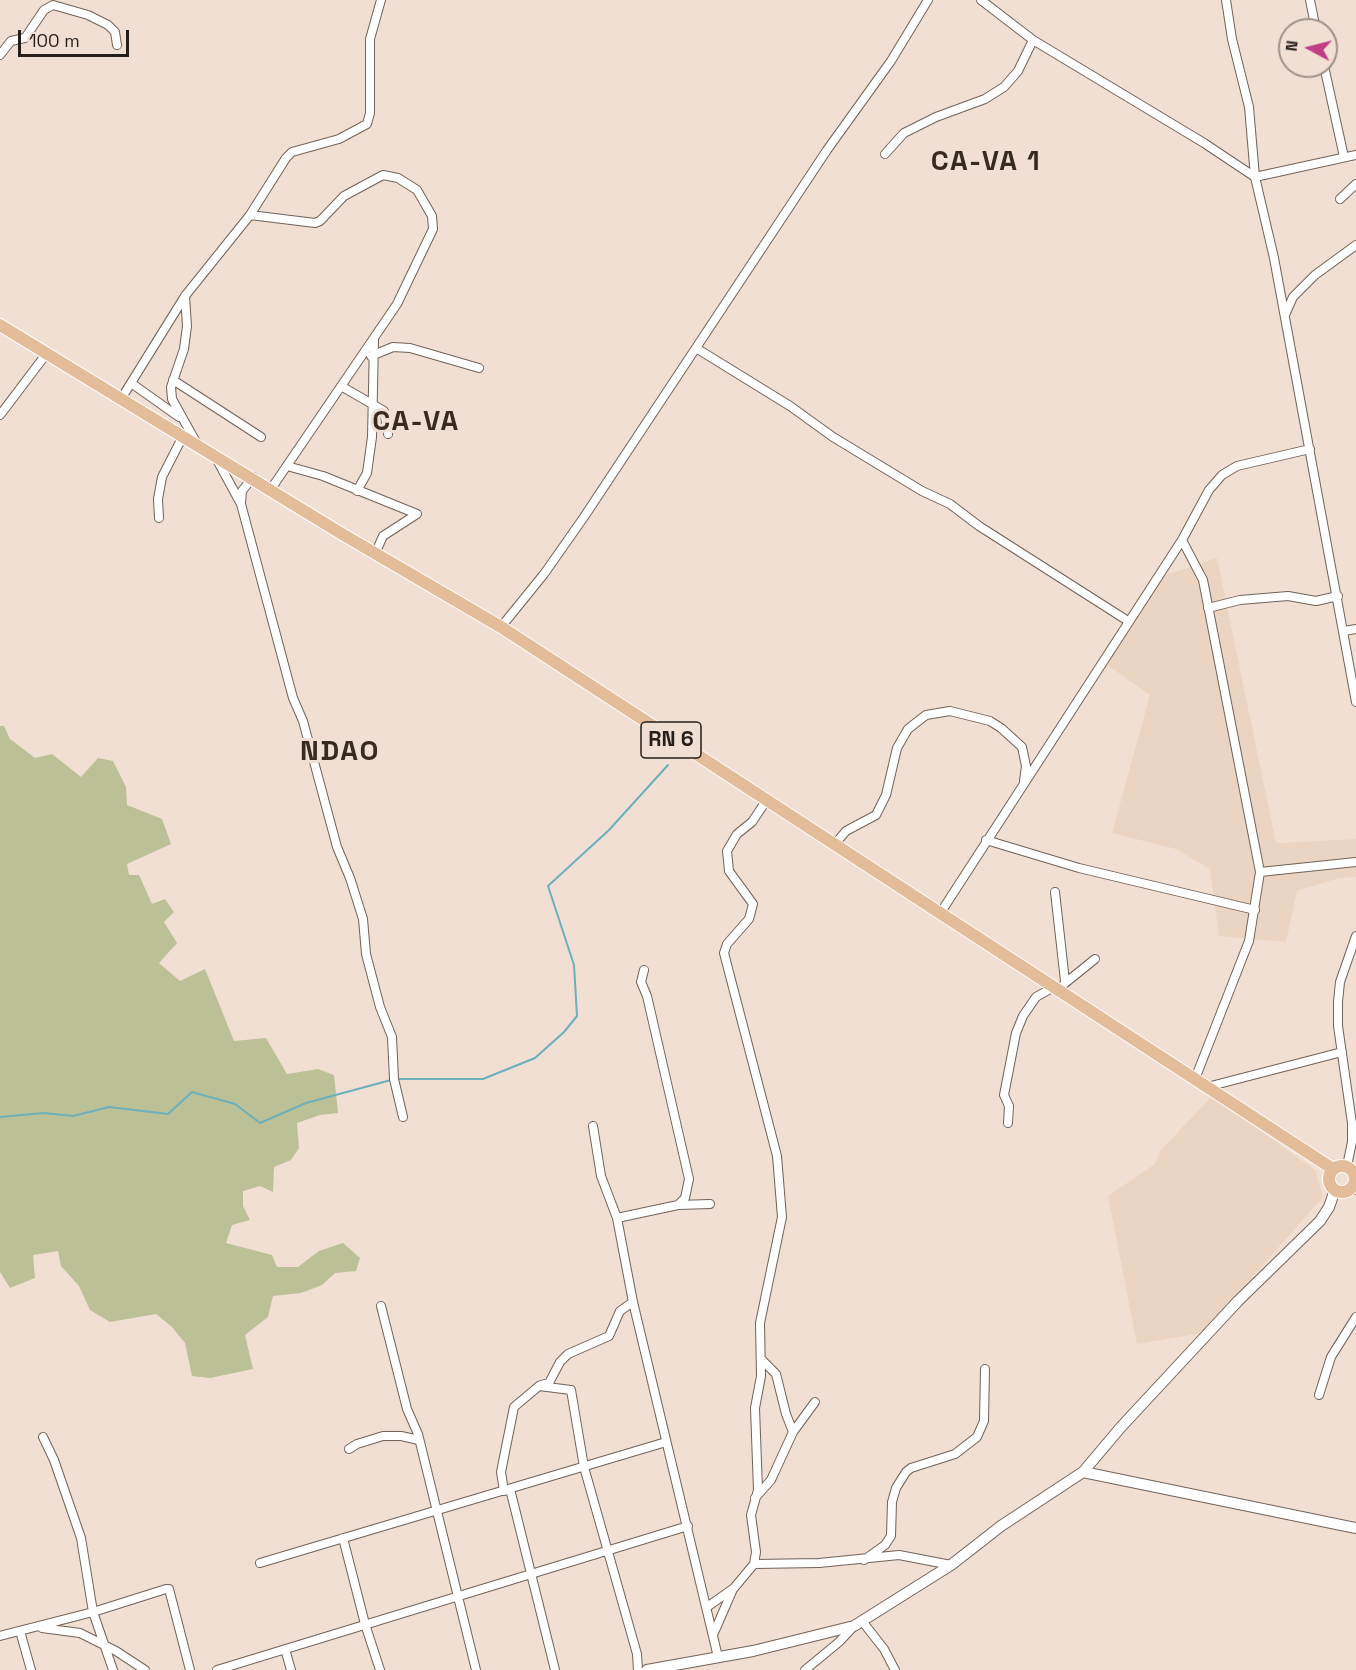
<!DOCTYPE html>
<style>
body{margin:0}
#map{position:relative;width:1356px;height:1670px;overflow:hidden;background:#f1dfd3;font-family:"Space Grotesk",sans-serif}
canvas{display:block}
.north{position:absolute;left:1278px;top:18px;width:60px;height:60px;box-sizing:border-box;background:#f1dfd3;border:2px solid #9f9289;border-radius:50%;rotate:277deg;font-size:16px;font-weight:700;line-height:24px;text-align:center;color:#251e1a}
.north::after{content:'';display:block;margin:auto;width:21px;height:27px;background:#c13d84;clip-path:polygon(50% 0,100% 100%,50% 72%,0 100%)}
.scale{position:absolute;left:18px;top:30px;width:111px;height:27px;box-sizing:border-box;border:3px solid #251e1a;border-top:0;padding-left:8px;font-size:18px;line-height:21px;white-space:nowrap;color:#251e1a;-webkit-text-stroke:4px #f1dfd3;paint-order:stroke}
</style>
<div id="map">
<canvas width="1356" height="1670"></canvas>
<div class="north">N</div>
<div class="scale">100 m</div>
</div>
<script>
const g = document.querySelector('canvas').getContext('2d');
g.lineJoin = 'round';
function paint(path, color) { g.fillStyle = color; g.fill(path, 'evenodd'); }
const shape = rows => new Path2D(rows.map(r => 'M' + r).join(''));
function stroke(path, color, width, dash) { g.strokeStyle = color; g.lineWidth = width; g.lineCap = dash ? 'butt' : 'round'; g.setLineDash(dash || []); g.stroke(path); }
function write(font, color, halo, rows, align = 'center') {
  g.font = font + ' "Space Grotesk",sans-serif'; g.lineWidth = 6; g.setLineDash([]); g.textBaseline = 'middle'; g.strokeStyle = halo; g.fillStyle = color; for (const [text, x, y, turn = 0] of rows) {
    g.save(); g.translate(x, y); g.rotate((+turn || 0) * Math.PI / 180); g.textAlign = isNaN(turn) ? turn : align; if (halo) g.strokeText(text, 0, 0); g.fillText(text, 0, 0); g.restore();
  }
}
const built = shape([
 [1217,558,1276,843,1356,839,1356,877,1339,878,1297,891,1286,942,1219,936,1210,869,1176,849,1112,833,1150,695,1107,665,1157,578],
 [1212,1096,1315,1170,1323,1197,1203,1333,1137,1344,1108,1196,1155,1164,1161,1150]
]);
const green = shape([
 [0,726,4,726,10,739,35,758,52,754,81,777,98,758,113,761,126,787,127,805,162,819,171,844,127,864,129,875,139,875,152,904,165,899,174,912,164,922,177,943,159,963,180,981,205,969,234,1041,266,1038,287,1074,318,1069,334,1075,338,1113,320,1115,297,1123,299,1148,291,1160,274,1167,273,1192,260,1186,243,1191,243,1206,250,1220,232,1225,226,1243,272,1255,277,1267,298,1267,319,1251,343,1243,360,1258,356,1271,335,1273,322,1285,301,1293,273,1296,268,1317,245,1335,253,1369,210,1378,192,1376,185,1343,172,1327,156,1314,110,1322,90,1310,79,1286,61,1266,58,1251,33,1255,35,1278,10,1288,0,1272]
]);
const stream = shape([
 [396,1079,483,1079,535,1058,564,1032,577,1016,574,965,548,886,609,830,668,765],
 [0,1117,44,1113,73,1116,109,1107,168,1114,192,1092,235,1104,260,1123,306,1103,391,1080]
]);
const minor = shape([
 [981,0,1033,40,1204,143,1255,177,1356,155],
 [1226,0,1232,39,1249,107,1255,177,1274,258,1356,702],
 [1310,0,1316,30],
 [0,55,11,41,25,38,44,10,53,5,88,15,108,25,115,32,117,45],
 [1324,66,1344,157],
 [885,154,904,133,936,117,985,99,1004,87,1018,71,1033,40],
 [1340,199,1356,184],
 [250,215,315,223,320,221,344,196,383,175,398,178,417,190,432,216,433,229,397,304,271,489],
 [185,296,187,326,184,349,171,387,172,399,197,444],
 [1285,315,1293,297,1315,275,1356,245],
 [696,348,790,406,833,437,922,491,950,504,979,526,1128,621],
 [371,356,393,347,410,348,479,368],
 [173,380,261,437],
 [131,383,179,417],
 [341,386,384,411,388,434],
 [121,399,185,296,250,215,286,158,292,152,339,139,367,124,370,113,370,39,381,0],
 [0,415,47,353],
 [216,458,241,504,293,698,303,721,337,847,350,878,363,919,366,954,380,1007,392,1037,394,1079,403,1117],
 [287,466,323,476,417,514,383,536,375,554],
 [357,491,367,473,372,437,374,340],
 [241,503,242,491,253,477],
 [159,518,158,499,162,477,183,436],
 [1182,540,1203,580,1260,872,1249,941,1195,1079],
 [1208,608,1240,600,1288,596,1316,601,1338,596],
 [501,627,544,574,584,517,827,150,891,61,928,0],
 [1344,631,1356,629],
 [986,840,1079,868,1255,910],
 [835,844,846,831,876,815,886,795,897,748,908,729,926,715,950,711,990,721,1001,728,1022,747,1026,766,1024,781],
 [1260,872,1356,862],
 [1055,892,1065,981],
 [941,912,1182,540,1209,490,1222,475,1237,466,1310,449],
 [644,970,641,982,647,996,689,1179,685,1198,678,1205],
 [1064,984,1095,959],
 [1207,1087,1342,1052],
 [1008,1123,1009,1106,1004,1095,1016,1033,1023,1016,1036,997,1052,988],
 [593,1126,601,1176,617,1218,633,1302,718,1657],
 [1347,1166,1352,1142,1352,1123,1338,1026,1338,1002,1340,982,1356,936],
 [1353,1186,1356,1190],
 [617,1218,678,1205,710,1204],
 [381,1306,407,1409,418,1434,476,1670],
 [762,1360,776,1374,786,1414,793,1432],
 [541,1385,549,1383,560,1362,568,1354,609,1336,620,1311,633,1302],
 [1319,1395,1331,1357,1356,1317],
 [43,1437,54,1460,81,1538,93,1612,113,1670],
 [349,1449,357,1444,383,1436,401,1436,419,1440],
 [510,1489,555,1670],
 [504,1491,501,1472,514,1407,539,1386,571,1390,584,1467,637,1654,638,1670],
 [755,1498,771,1480,793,1432,815,1402],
 [343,1538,365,1624,380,1670],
 [864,1560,885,1545,891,1536,892,1502,896,1488,906,1472,911,1468,955,1454,977,1437,984,1421,985,1369],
 [260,1563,666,1442],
 [754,1564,819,1563,899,1555,951,1565],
 [707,1607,734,1588,754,1564,756,1552,751,1515,758,1490,755,1408,761,1376,760,1323,782,1217,777,1156,724,953,727,944,749,919,753,904,729,871,727,851,737,834,752,822,766,801],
 [862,1621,884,1649,895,1670],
 [42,1628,80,1633,116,1651,145,1670],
 [20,1631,31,1670],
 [713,1635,733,1589],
 [0,1636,93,1612,166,1589,169,1589,190,1670],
 [285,1649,291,1670],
 [217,1670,688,1526],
 [805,1670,839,1642,854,1626]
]);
const tertiary = shape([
 [1083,1472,1356,1528],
 [647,1670,753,1651,854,1626,951,1565,1001,1526,1083,1472,1121,1427,1238,1301,1320,1221,1329,1207,1335,1190]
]);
const primary = shape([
 [0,325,342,534,501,627,1333,1169],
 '1329 1179a13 13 0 1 1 26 0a13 13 0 1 1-26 0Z'
]);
const shields = [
 [671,740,60]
];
const shieldNames = [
 ["RN 6",671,740]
];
const districtNames = [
 ["CA-VA 1",986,162],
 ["CA-VA",416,422],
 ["NDAO",340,752]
];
paint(built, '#ecd4c3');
paint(green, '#bcc096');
stroke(stream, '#6bb0bb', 2);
stroke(minor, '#716258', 10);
stroke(tertiary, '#716258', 12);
stroke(primary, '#fff', 14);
stroke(minor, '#fff', 8);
stroke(tertiary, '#fff', 10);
stroke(primary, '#e3bd9a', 12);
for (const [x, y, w] of shields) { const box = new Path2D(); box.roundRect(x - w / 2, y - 18, w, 36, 4.5); g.fillStyle = '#f1dfd3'; g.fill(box); stroke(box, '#251e1a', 1.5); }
write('bold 21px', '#251e1a', null, shieldNames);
g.letterSpacing = '1.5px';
write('bold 28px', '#372a21', '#f1dfd3', districtNames);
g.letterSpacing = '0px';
</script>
